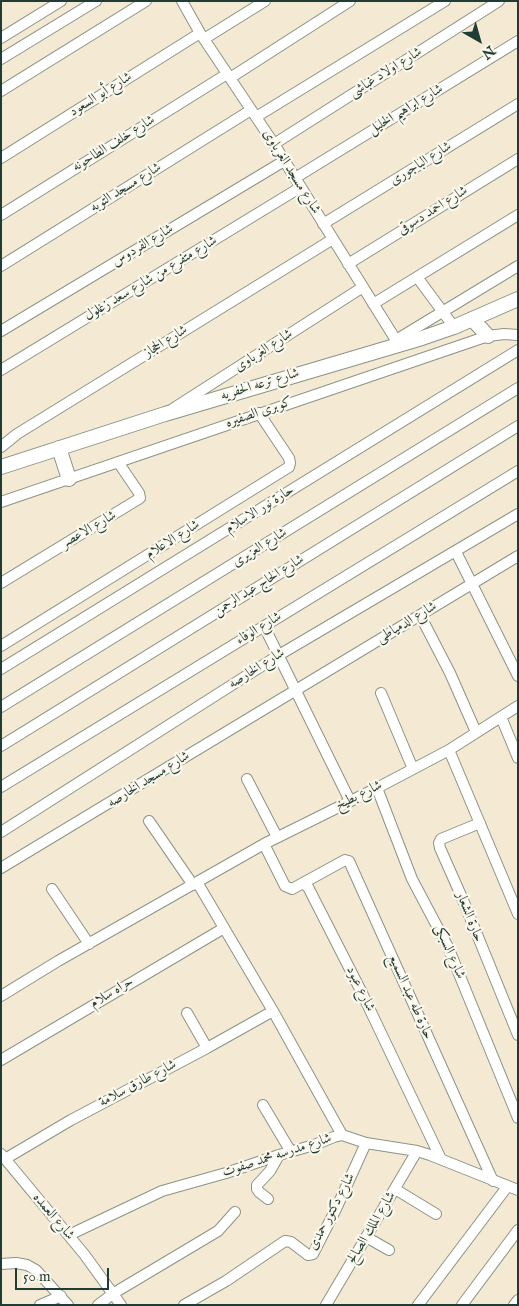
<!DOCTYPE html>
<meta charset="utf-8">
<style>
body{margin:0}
#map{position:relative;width:519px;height:1306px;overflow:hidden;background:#f4ead3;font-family:"IM FELL English",serif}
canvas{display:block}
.frame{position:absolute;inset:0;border:2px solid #1f3d34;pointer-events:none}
.north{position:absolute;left:454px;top:15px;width:50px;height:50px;-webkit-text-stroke:4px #fbf7ec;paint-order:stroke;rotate:142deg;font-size:14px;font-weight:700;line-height:20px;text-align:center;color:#1f3d34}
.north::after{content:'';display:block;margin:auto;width:18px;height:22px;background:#1f3d34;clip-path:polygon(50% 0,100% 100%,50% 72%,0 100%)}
.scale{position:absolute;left:15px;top:1268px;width:94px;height:22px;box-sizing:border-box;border:2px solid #1f3d34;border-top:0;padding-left:6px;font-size:15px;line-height:18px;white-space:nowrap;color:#1f3d34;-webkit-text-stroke:4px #fbf7ec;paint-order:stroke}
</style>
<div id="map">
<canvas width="519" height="1306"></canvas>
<div class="frame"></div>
<div class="north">N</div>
<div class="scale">50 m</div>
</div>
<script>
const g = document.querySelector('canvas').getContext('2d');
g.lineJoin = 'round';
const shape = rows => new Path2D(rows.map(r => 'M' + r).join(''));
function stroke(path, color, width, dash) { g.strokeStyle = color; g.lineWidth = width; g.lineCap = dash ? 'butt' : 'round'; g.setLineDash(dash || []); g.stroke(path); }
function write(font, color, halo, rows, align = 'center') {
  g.font = font + ' "IM FELL English",Amiri,serif'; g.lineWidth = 4.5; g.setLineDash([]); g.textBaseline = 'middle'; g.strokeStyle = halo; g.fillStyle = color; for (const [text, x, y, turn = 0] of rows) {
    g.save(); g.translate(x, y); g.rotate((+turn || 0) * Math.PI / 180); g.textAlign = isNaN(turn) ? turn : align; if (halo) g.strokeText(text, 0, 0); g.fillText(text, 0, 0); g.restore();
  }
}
const street = shape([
 [182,1,200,33,274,144,399,345],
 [1,38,61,1],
 [204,39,265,1],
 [1,59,96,1],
 [230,78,350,1],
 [1,91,146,1],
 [256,117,445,1],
 [274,144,499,1],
 [1,158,200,33],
 [295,178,518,41],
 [1,215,227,74],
 [323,224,518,104],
 [348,264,518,159],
 [1,266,251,110],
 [417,277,454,327],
 [373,304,518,215],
 [1,331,284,161],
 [396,340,518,266],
 [1,370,301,187],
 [174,408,363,287],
 [1,447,17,434,333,239],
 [1,502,488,336,504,334,518,335],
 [456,552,518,676],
 [1,583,137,500,140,498,139,493,118,462],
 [420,615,450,673,476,732],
 [264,626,350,801],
 [1,646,289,467,290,463,289,458,259,413],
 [1,669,518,350],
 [381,693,413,769],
 [1,707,518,388],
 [501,717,518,758],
 [1,746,518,426],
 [449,750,518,914],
 [247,779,277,837],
 [1,787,518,471],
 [377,788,412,879,448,947,518,1118],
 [149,821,193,885],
 [480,823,441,839,439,843,440,848,463,900,518,1035],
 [1,832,279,655,518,514],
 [264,844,285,886,292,889,303,883,308,887,361,991,441,1159],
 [1,868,518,556],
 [197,882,273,1011,342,1135],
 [303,883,345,860,349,861,493,1181],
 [52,889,89,944],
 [1,996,58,961,264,844,377,788,449,750,518,706],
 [187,1013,207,1048],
 [1,1060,224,928],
 [263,1105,291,1152],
 [1,1154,84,1254,121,1305],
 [5,1159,71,1120,207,1048,273,1011],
 [395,1189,436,1214],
 [268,1199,259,1192,257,1189,257,1185,270,1171,279,1155],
 [69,1235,162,1191,226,1173,279,1155,314,1145,334,1137,342,1135,366,1143,417,1151,430,1155,518,1190],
 [366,1237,389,1250],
 [1,1264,16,1263,27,1265,36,1270,68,1305],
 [40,1305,61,1296],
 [98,1305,114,1293,218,1231,235,1212],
 [184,1305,226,1281,285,1241,291,1242,308,1255,313,1254,336,1209,366,1143],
 [326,1305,417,1151],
 [418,1305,507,1187],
 [462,1305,518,1230],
 [514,1305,518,1300]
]);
const secondary = shape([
 [472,319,488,336],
 [59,448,69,479],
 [1,467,165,414,422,338,454,327,518,299]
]);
const streetNames = [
 ["شارع اولاد غباشى",386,73,-32],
 ["شارع أبو السعود",101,95,-32],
 ["شارع ابراهيم الخليل",406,110,-31],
 ["شارع خلف الطاحونه",114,144,-32],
 ["شارع الباجورى",421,164,-32],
 ["شارع مسجد الغرباوى",291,172,58],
 ["شارع مسجد التوبه",126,188,-32],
 ["شارع احمد دسوقى",433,211,-32],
 ["شارع الفردوس",143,246,-31],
 ["شارع متفرع من شارع سعد زغلول",151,279,-31],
 ["شارع الحجاز",166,342,-32],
 ["شارع الغرباوى",264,351,-33],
 ["شارع ترعه الحفريه",260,385,-17],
 ["كوبرى الصفيره",259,413,-19],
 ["حارة نور الاسلام",260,510,-32],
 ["شارع الاعصر",89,530,-30],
 ["شارع الاعلام",173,540,-32],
 ["شارع العزيرى",260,548,-32],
 ["شارع الحاج عبد الرحمن",259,586,-32],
 ["شارع الدمياطى",407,623,-31],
 ["شارع الوفاء",259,629,-31],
 ["شارع الخارصه",257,669,-32],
 ["شارع مسجد الخارصه",149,780,-32],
 ["شارع بطيخ",359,796,-26],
 ["حارة الشعار",469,917,68],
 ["شارع السبكى",449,952,66],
 ["شارع عبود",360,989,64],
 ["حراه سلام",112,993,-31],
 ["حارة طه عبد السميع",410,997,66],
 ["شارع طارق سلامة",138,1084,-28],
 ["شارع مدرسه محمد صفوت",277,1156,-18],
 ["شارع دكتور حمدى",332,1212,-62],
 ["شارع العمده",53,1217,50],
 ["شارع الملك الصالح",372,1228,-59]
];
stroke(street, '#8a9484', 12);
stroke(secondary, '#8a9484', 16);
stroke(street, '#fff', 10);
stroke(secondary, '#fff', 14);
write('14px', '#1f3d34', '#fbf7ec', streetNames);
</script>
